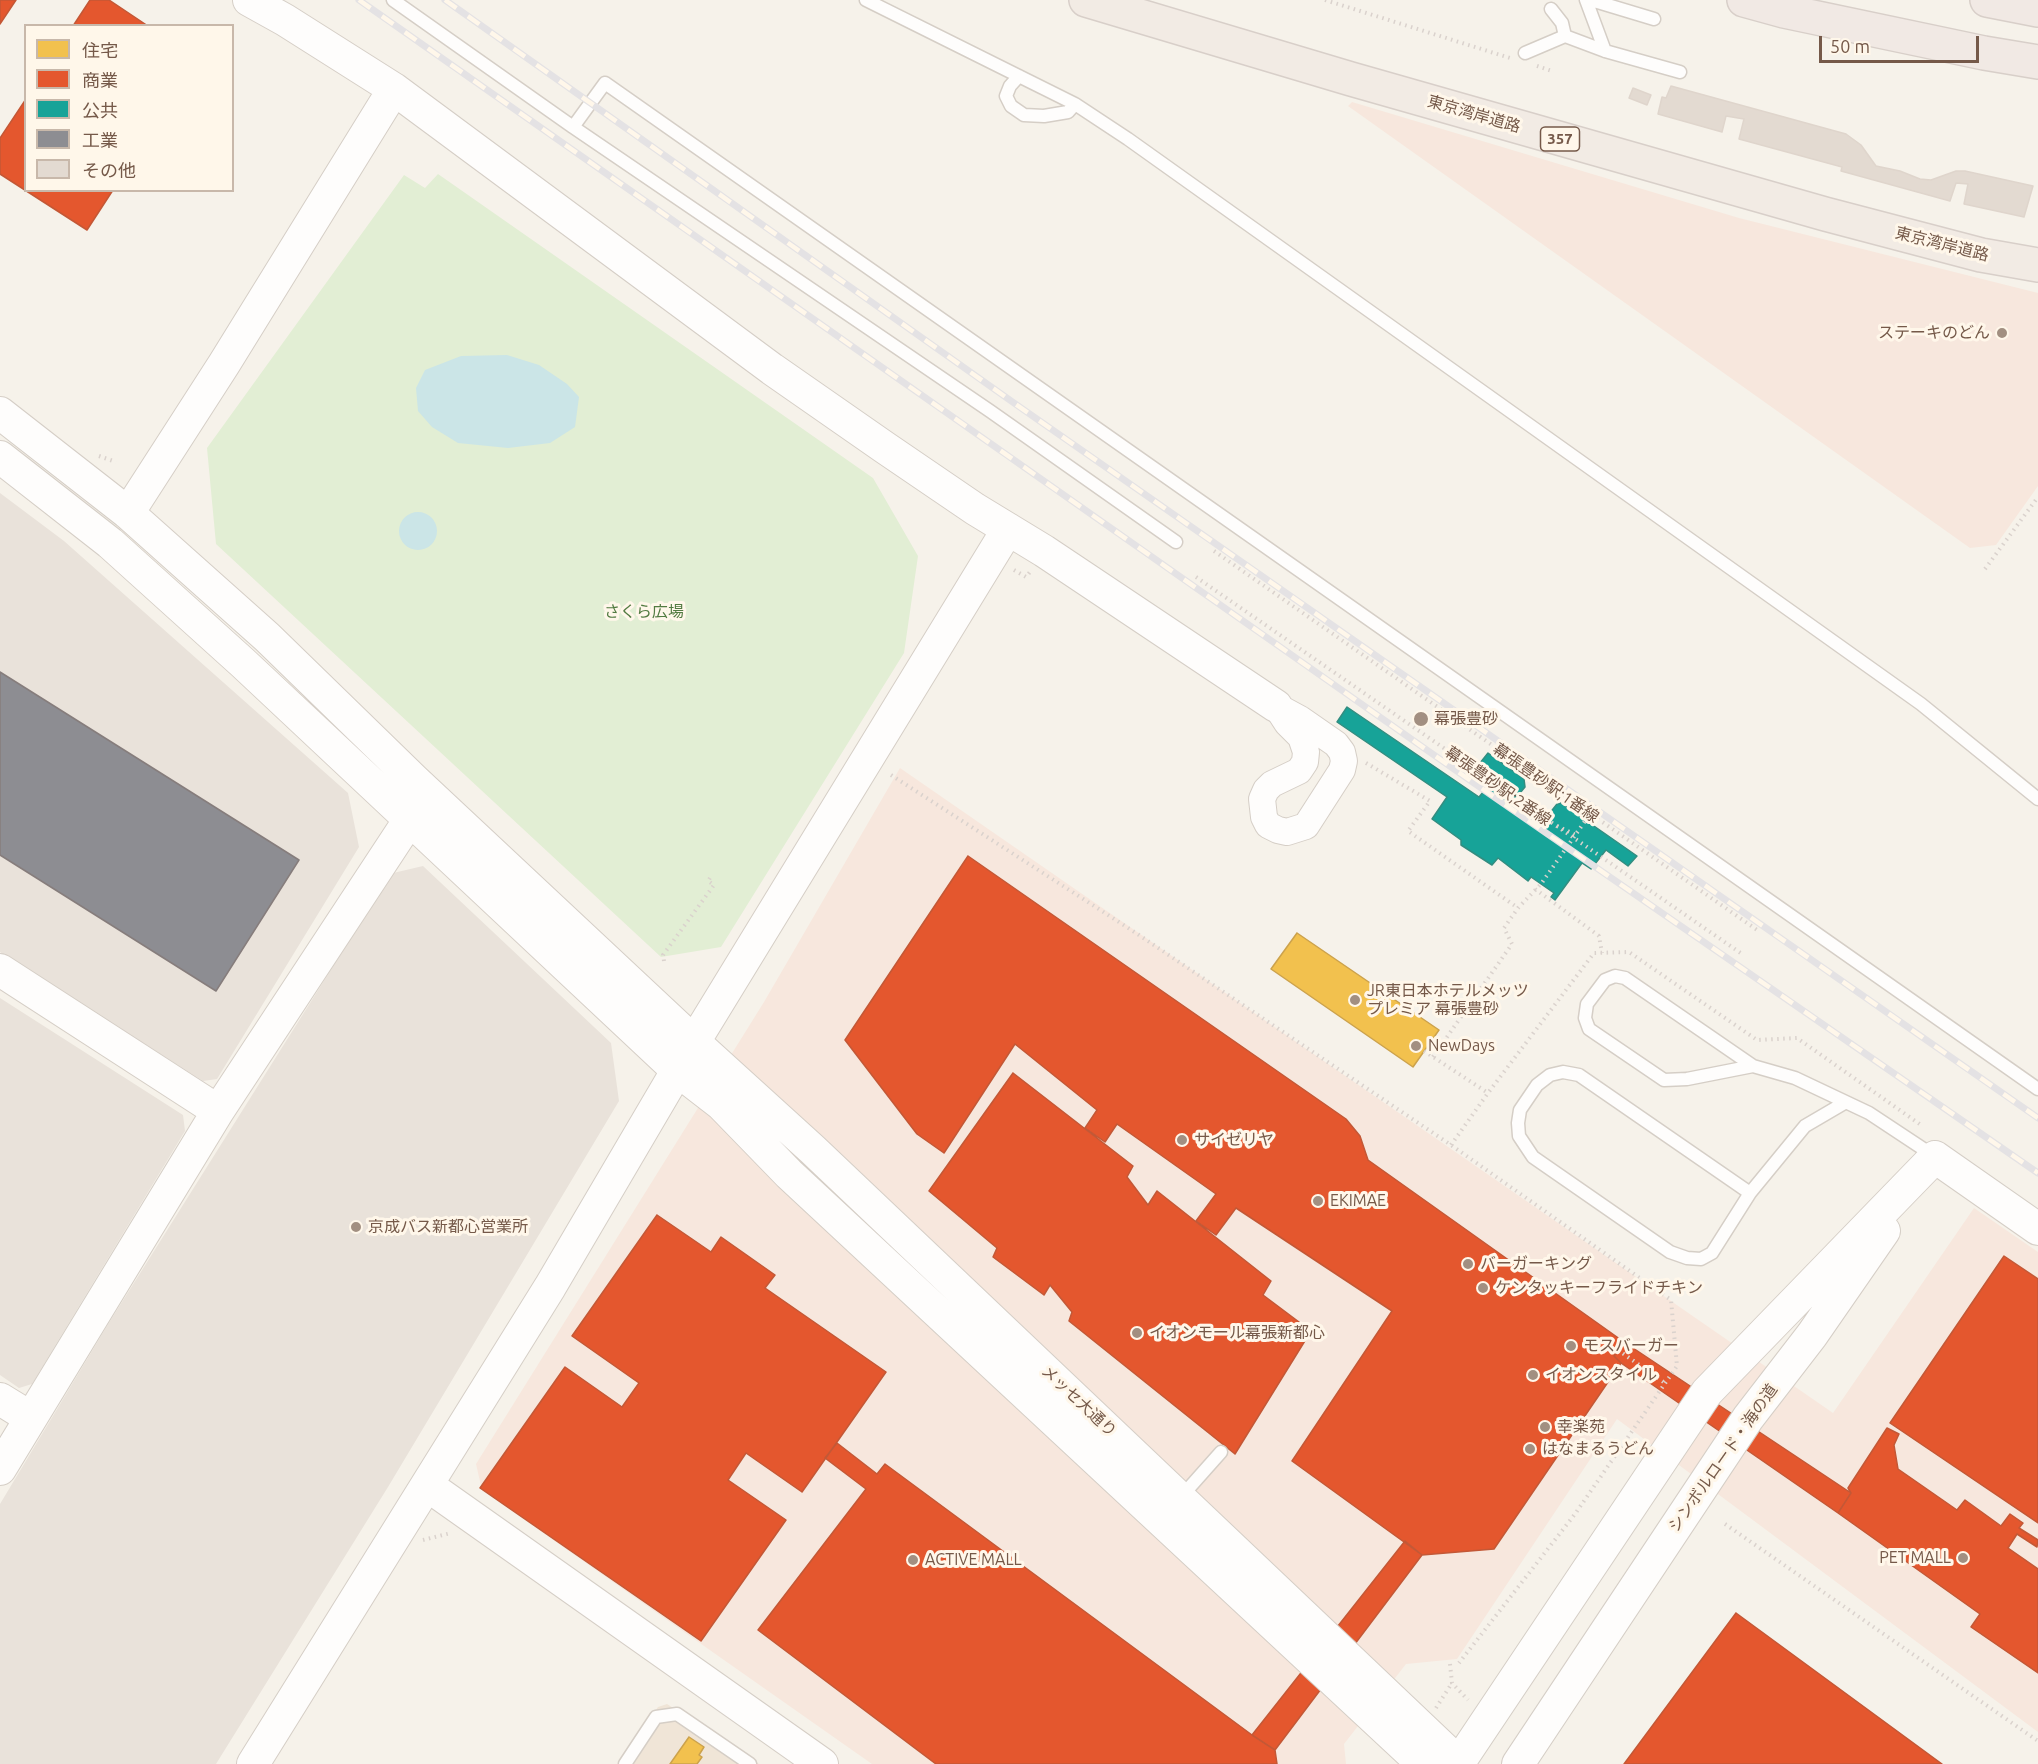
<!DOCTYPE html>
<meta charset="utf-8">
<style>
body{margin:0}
#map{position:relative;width:2038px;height:1764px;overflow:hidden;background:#f6f2ea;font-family:Ubuntu,"Noto Sans JP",sans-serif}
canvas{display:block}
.legend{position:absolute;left:24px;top:24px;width:210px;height:168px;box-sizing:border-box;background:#fff7ea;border:2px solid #c8b8aa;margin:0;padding:8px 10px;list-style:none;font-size:18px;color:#755949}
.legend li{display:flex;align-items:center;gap:12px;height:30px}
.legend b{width:30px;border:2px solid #c8b8aa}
.scale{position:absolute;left:1819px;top:36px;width:160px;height:27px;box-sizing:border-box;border:3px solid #755949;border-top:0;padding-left:8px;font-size:18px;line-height:21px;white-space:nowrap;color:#755949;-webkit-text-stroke:4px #fff7ea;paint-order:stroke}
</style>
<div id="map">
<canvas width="2038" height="1764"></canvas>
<ul class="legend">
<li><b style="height:16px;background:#f2c14e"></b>住宅</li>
<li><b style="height:16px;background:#e4572e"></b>商業</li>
<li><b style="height:16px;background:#17a398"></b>公共</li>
<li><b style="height:16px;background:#8d8d92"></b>工業</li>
<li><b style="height:16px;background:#e3dad1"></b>その他</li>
</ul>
<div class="scale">50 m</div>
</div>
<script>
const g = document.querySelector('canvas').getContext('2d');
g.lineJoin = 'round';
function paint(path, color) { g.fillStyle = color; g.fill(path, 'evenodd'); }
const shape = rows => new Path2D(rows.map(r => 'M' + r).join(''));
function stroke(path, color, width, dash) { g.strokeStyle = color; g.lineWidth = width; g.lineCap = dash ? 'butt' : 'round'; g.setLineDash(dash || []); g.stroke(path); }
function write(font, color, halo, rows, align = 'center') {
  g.font = font + ' Ubuntu,"Noto Sans JP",sans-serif'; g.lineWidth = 6; g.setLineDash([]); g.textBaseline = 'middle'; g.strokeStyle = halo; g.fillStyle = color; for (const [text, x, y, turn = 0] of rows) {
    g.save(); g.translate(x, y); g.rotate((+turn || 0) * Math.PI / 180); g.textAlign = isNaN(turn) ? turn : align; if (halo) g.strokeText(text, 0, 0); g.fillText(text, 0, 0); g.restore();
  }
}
const residential = shape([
 [667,1704,759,1764,620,1764,658,1707]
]);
const commercial = shape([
 [1352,102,1739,218,2038,293,2038,486,1996,545,1970,548,1348,106],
 [900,768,1833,1413,1974,1208,2038,1252,2038,1732,1617,1419,1457,1659,1406,1664,1344,1744,1346,1764,872,1764,482,1490,476,1464,764,1002]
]);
const industrial = shape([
 [0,493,64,541,348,793,359,847,217,1079,203,1081,0,952],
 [423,866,611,1043,619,1101,388,1487,216,1764,0,1764,0,1504,110,1321,327,976,389,874],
 [0,998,183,1115,185,1131,32,1384,19,1388,0,1375]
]);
const green = shape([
 [438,174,873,478,918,556,904,653,721,947,661,957,216,544,207,448,404,175,425,188]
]);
const water = shape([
 [507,355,539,365,567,384,579,397,575,427,550,443,508,448,458,443,432,427,418,411,416,388,425,370,461,356],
 '399 531a19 19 0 1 1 38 0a19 19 0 1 1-38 0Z'
]);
const homes = shape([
 [1297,933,1439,1030,1413,1067,1271,969,1297,933],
 [689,1737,704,1747,699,1755,702,1757,697,1764,670,1764,689,1737]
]);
const shops = shape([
 [0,0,16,0,0,24,0,0],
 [90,0,109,0,148,26,73,26,90,0],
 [26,99,26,190,113,190,87,230,0,174,0,138,26,99],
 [968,856,1346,1119,1360,1136,1368,1160,1624,1342,1614,1356,1621,1363,1494,1549,1422,1555,1292,1461,1392,1311,1236,1208,1216,1235,1196,1221,1216,1194,1117,1124,1105,1142,1085,1128,1097,1110,1015,1044,944,1153,917,1134,845,1040,968,856],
 [1013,1073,1133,1166,1127,1177,1148,1205,1157,1191,1271,1281,1263,1295,1311,1331,1235,1454,1069,1321,1072,1312,1050,1285,1044,1295,993,1257,997,1248,929,1191,1013,1073],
 [657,1215,711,1252,721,1237,775,1275,765,1288,886,1372,802,1492,746,1453,728,1480,786,1520,701,1641,480,1488,565,1367,622,1407,639,1383,572,1336,657,1215],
 [2004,1256,2038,1279,2038,1523,1890,1423,2004,1256],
 [1624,1342,1851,1493,1838,1513,1621,1363,1614,1356,1624,1342],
 [1887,1428,1899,1434,1894,1445,1898,1469,1957,1510,1965,1500,2001,1526,2010,1514,2023,1523,2019,1528,2038,1540,2037,1547,2017,1534,2008,1548,2038,1569,2038,1673,1971,1627,1980,1614,1838,1513,1851,1493,1848,1488,1887,1428],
 [837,1443,877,1474,885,1464,1252,1735,1275,1750,1277,1764,936,1764,758,1630,866,1489,825,1458,837,1443],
 [1405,1541,1422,1555,1275,1750,1252,1735,1405,1541],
 [1736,1613,1942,1764,1624,1764,1736,1613]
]);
const public = shape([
 [1347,707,1479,797,1494,779,1493,773,1480,763,1488,753,1524,779,1525,787,1520,793,1549,814,1557,804,1561,803,1637,856,1628,866,1606,850,1591,869,1582,863,1555,900,1551,897,1554,893,1531,877,1528,881,1498,858,1492,865,1461,845,1461,840,1432,819,1447,797,1337,722,1347,707]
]);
const industry = shape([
 [0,672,299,860,216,991,0,855,0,672]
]);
const building = shape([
 [1671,86,1846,134,1861,145,1876,166,1900,171,1920,179,1931,180,1956,171,1965,171,2033,186,2024,217,1964,204,1968,184,1956,183,1950,201,1841,171,1842,167,1739,139,1744,119,1726,116,1722,132,1658,114,1662,97,1666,98,1671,86],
 [1633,88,1651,95,1647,105,1629,98,1633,88]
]);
const path = shape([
 [1325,0,1510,58],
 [1537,66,1552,71],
 [99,456,116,462],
 [1214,551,1760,932],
 [1985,569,2038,497],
 [1014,570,1026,577,1030,572],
 [1366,763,1430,801,1408,831,1518,908],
 [891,775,1139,935,1451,1145,1671,1300,1677,1366,1575,1514,1459,1663],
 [1557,826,1576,835],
 [1535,889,1599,936,1602,953],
 [664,961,663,955,714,885,708,881,710,878],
 [1424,1051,1488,1093],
 [1433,1057,1512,944,1504,928,1518,908,1541,884,1590,814],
 [1451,1145,1488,1093,1594,953,1629,952,1757,1040,1797,1038,1921,1125],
 [1618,1350,1665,1383],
 [1725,1524,2038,1741],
 [423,1540,451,1533],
 [1450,1664,1452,1683,1468,1700],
 [1436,1708,1452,1683]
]);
const service = shape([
 [393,0,573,127,605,83,2038,1089],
 [866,0,1075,104,1068,112,1044,116,1024,115,1011,106,1006,96,1010,86,1019,76],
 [1586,0,1605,51],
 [1591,0,1654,19],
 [1551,9,1562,23,1565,36,1605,51,1680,72],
 [1525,53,1565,36],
 [1075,104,1128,139,1921,704,2038,799],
 [573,127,990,411,1176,542],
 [1753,1066,1687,1079,1664,1080,1589,1029,1585,1018,1587,1004,1605,980,1615,976,1625,978,1753,1066,1795,1078,1869,1113,1934,1156],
 [1750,1193,1579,1075,1563,1072,1550,1075,1537,1085,1520,1110,1518,1123,1519,1136,1533,1157,1670,1252,1687,1258,1701,1259,1712,1253,1750,1193,1805,1126,1846,1102],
 [1181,1497,1221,1452],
 [625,1764,656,1717,677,1714,750,1764]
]);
const minor = shape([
 [1276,706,1300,719,1336,744,1342,752,1344,761,1342,770,1306,826,1287,832,1278,830,1268,825,1264,817,1262,799,1266,790,1272,784,1299,771,1305,762,1306,752,1301,737,1287,723,1276,706]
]);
const tertiary = shape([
 [249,0,285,20,394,89,772,369,884,447,975,509,1044,551,1276,706],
 [0,413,128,513,267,637,414,780,694,1042,812,1149,1460,1764],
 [0,457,110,543,243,663,677,1070,721,1104,789,1174,1423,1764],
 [128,513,224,364,394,89],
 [0,970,218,1111],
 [1935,1157,2038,1229],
 [0,1399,31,1418],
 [0,1469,218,1111,410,819],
 [427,1485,822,1764],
 [253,1764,550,1287,694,1042,1008,529],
 [1458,1764,1707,1392,1935,1157],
 [1518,1764,1748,1418,1812,1335,1884,1231]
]);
const trunk = shape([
 [1086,0,1351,79,1825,214,1981,255,2038,265]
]);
const motorway = shape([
 [1744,0,1784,11,1984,53,2038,62],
 [1987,0,2038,10]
]);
const rail = shape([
 [359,0,1471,781,2038,1173],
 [445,0,1014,403,2038,1118]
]);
const pathBridge = shape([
 [1196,577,1742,954]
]);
const markers = [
 [2002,333,6,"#a28f81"],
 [1421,719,8,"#a28f81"],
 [1355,1000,6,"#a28f81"],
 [1416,1046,6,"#a28f81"],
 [1182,1140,6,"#a28f81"],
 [1318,1201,6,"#a28f81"],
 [356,1227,6,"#a28f81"],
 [1468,1264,6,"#a28f81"],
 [1483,1288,6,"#a28f81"],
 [1137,1333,6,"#a28f81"],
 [1571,1346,6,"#a28f81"],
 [1533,1375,6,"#a28f81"],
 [1545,1427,6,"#a28f81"],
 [1530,1449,6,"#a28f81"],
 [1963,1558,6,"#a28f81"],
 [913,1560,6,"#a28f81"]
];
const shields = [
 [1560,139,39]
];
const shieldNames = [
 ["357",1560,139]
];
const streetNames = [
 ["東京湾岸道路",1474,114,16],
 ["東京湾岸道路",1942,244,14],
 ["幕張豊砂駅;1番線",1546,783,35],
 ["幕張豊砂駅;2番線",1498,786,35],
 ["メッセ大通り",1079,1401,43],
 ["シンボルロード・海の道",1723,1458,-55]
];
const poiNames = [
 ["ステーキのどん",1990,333,"right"],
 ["幕張豊砂",1434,719],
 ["JR東日本ホテルメッツ",1367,991],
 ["プレミア 幕張豊砂",1367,1009],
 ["NewDays",1428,1046],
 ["サイゼリヤ",1194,1140],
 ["EKIMAE",1330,1201],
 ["京成バス新都心営業所",368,1227],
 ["バーガーキング",1480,1264],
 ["ケンタッキーフライドチキン",1495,1288],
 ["イオンモール幕張新都心",1149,1333],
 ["モスバーガー",1583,1346],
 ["イオンスタイル",1545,1375],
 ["幸楽苑",1557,1427],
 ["はなまるうどん",1542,1449],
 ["PET MALL",1951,1558,"right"],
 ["ACTIVE MALL",925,1560]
];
const parkNames = [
 ["さくら広場",644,612]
];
paint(residential, '#f0e5d7');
paint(commercial, '#f7e7dd');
paint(industrial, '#e9e2da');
paint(green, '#e2eed4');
paint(water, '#cbe5e7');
paint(homes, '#f2c14e');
stroke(homes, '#cca24c', 1.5);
paint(shops, '#e4572e');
stroke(shops, '#c35836', 1.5);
paint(public, '#17a398');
stroke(public, '#338d80', 1.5);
paint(industry, '#8d8d92');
stroke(industry, '#867d7c', 1.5);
paint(building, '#e3dad1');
stroke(building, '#dfd5cc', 1.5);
stroke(service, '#d5cec6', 15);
stroke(minor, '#d5cec6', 28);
stroke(tertiary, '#d5cec6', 34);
stroke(trunk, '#d8cfc9', 36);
stroke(motorway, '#d8cfc9', 36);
stroke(path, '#dad2cd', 4, [1.5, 4.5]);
stroke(service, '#fefdfc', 12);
stroke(minor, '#fefdfc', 26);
stroke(tertiary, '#fefdfc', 32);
stroke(trunk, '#f2ebe4', 33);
stroke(motorway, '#f1e9e4', 33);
stroke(rail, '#e4e2e4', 7);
stroke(rail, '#fff7ea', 4.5, [14]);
stroke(pathBridge, '#dad2cd', 4, [1.5, 4.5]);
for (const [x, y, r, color] of markers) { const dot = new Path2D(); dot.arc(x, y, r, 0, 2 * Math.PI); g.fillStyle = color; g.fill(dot); stroke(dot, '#fff7ea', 2); }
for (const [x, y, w] of shields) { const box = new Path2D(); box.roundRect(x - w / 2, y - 12, w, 24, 4.5); g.fillStyle = '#fff7ea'; g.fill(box); stroke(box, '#755949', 1.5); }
write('bold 15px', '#755949', null, shieldNames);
write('16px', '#755949', '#fff7ea', streetNames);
write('16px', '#755949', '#fff7ea', poiNames, 'left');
write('16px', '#527b41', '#fff7ea', parkNames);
</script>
